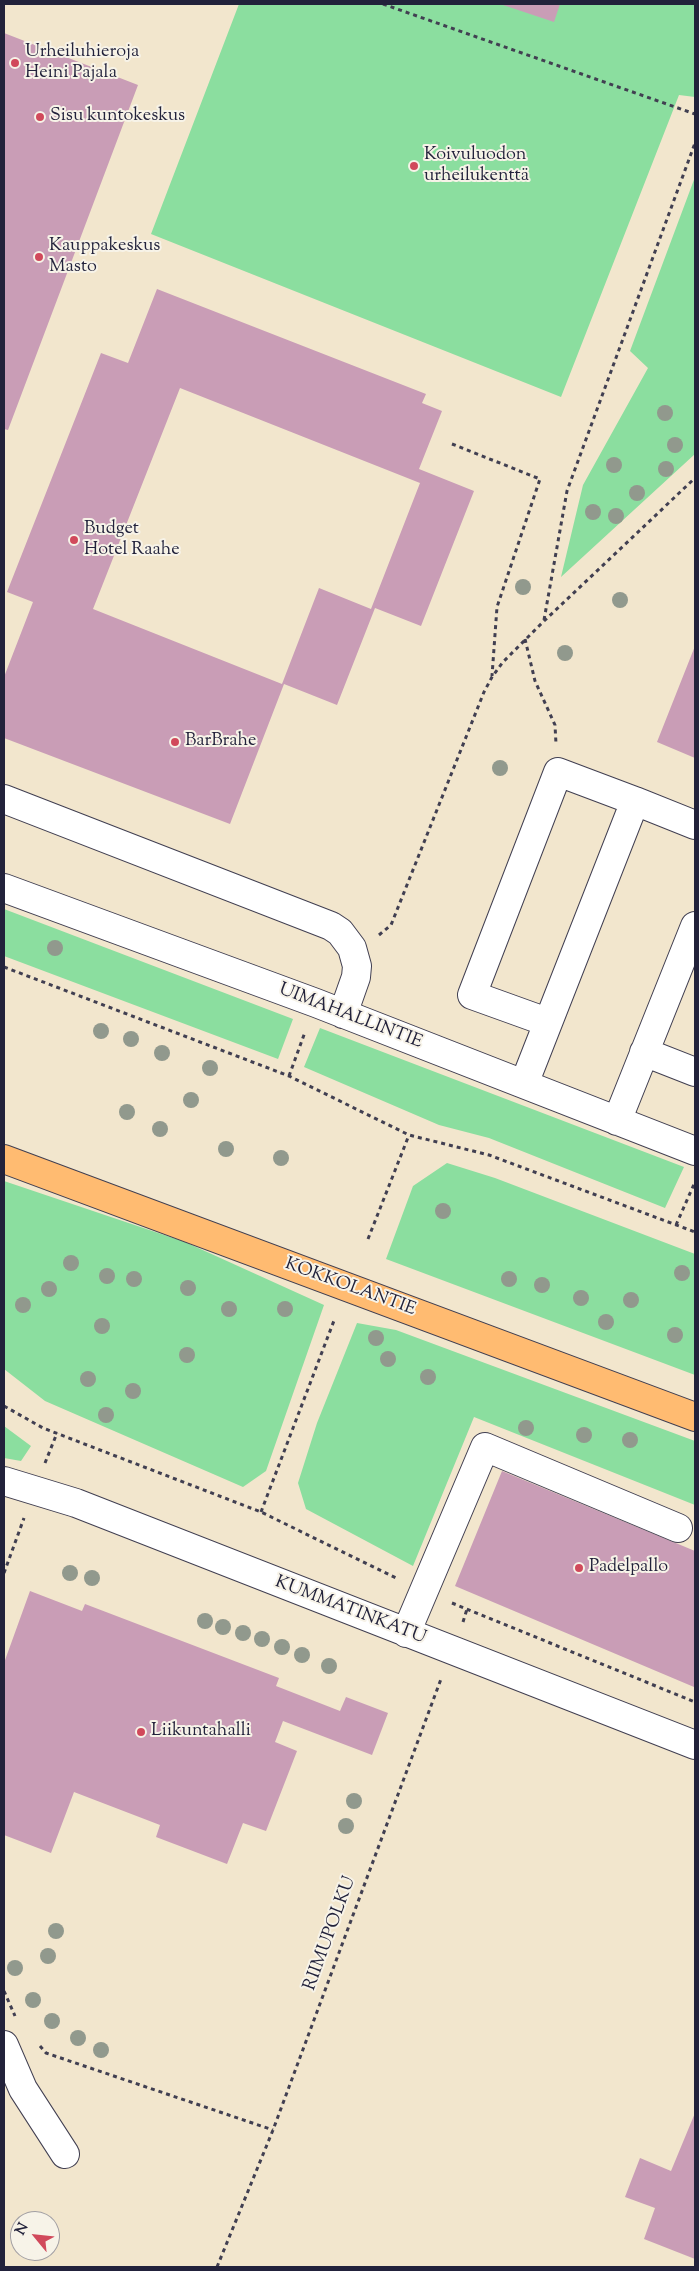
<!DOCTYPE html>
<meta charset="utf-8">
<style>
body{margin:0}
#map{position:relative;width:699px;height:2271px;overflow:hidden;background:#f2e6cd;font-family:"Sorts Mill Goudy",serif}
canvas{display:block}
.frame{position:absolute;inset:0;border:5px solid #22223b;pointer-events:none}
.north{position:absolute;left:10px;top:2211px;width:50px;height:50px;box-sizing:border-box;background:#f7f3e8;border:1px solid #a29fa3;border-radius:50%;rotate:298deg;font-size:14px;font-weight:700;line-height:20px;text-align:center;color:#22223b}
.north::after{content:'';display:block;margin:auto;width:18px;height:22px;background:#d1495b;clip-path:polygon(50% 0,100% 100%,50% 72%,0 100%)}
</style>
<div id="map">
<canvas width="699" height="2271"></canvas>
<div class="frame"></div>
<div class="north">N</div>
</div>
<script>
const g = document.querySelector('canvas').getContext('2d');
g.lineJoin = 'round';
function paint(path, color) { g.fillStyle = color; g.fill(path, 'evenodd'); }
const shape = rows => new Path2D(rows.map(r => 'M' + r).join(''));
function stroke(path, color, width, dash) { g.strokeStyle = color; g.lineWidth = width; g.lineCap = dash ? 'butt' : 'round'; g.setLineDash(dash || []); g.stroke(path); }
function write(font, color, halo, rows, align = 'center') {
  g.font = font + ' "Sorts Mill Goudy",serif'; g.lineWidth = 4; g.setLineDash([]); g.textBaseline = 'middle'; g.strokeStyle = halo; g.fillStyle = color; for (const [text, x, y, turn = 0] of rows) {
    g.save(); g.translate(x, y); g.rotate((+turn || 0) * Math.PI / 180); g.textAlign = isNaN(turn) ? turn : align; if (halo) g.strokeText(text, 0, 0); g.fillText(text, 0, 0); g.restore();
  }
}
const green = shape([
 [239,4,695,4,695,97,679,95,561,397,151,234],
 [695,177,695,454,561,577,583,485,648,368,630,351],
 [4,909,293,1019,278,1059,4,956],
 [320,1028,684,1167,665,1208,489,1138,439,1125,304,1067],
 [447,1163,495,1178,695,1254,695,1375,386,1259,413,1186],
 [4,1181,185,1242,324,1305,266,1471,243,1487,45,1401,4,1369],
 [357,1323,396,1330,695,1441,695,1505,474,1417,413,1566,306,1509,298,1483,317,1423],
 [4,1426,31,1446,21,1461,4,1458]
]);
const building = shape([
 [500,4,560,4,554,22],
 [4,33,138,85,8,430,4,429],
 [157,289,426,394,422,403,442,411,419,469,474,491,421,626,375,608,337,705,284,684,230,824,4,738,4,677,33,602,7,592,101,353,128,363],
 [180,388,420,483,371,609,319,588,282,684,93,609],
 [695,646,695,758,657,742],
 [502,1471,695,1551,694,1687,455,1586],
 [30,1591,82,1611,85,1604,279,1678,276,1686,340,1711,346,1697,388,1713,372,1755,283,1721,275,1742,297,1751,266,1831,243,1823,227,1864,156,1837,160,1825,74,1792,51,1853,4,1835,4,1663],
 [695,2113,695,2259,644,2239,655,2208,625,2197,640,2158,671,2171]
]);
const path = shape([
 [383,4,695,114],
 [452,444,540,479,497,607,492,676],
 [544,620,567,491,695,143],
 [525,639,535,681,555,725,556,744],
 [379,935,391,925,484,692,492,677,503,662,544,621,695,478],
 [4,967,289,1076,409,1135,489,1155,695,1232],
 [289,1076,305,1032],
 [676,1225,695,1182],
 [368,1239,409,1135],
 [4,1406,43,1428,261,1512,396,1578],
 [45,1463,57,1433],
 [261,1512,335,1318],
 [4,1573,24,1518],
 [452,1603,695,1702],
 [463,1622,467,1609],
 [4,1991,15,2016],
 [40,2046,46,2053,273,2130],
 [217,2267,273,2130,441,1679]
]);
const minor = shape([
 [4,799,331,926,340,932,352,948,357,966,356,977,343,1014],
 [4,888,316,1003,695,1151],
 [547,1022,472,995,558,772,635,801],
 [644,1052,695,1072],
 [524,1084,635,801,695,825],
 [617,1121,695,926],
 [4,1481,76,1503,695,1745],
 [406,1633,485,1447,678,1528],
 [4,2045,23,2089,65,2154]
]);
const major = shape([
 [4,1159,695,1417]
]);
const trees = [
 [665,413],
 [675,445],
 [614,465],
 [666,469],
 [637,493],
 [593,512],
 [616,516],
 [523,587],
 [620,600],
 [565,653],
 [500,768],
 [55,948],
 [101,1031],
 [131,1039],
 [162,1053],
 [210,1068],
 [191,1100],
 [127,1112],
 [160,1129],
 [226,1149],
 [281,1158],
 [443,1211],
 [71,1263],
 [682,1273],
 [107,1276],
 [134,1279],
 [509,1279],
 [542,1285],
 [188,1288],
 [49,1289],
 [581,1298],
 [631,1300],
 [23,1305],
 [229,1309],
 [285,1309],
 [606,1322],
 [102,1326],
 [675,1335],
 [376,1338],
 [187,1355],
 [388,1359],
 [428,1377],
 [88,1379],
 [133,1391],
 [106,1415],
 [526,1428],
 [584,1435],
 [630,1440],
 [70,1573],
 [92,1578],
 [205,1621],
 [223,1627],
 [243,1633],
 [262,1639],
 [282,1647],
 [302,1655],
 [329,1666],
 [354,1801],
 [346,1826],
 [56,1931],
 [48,1956],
 [15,1968],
 [33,2000],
 [52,2021],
 [78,2038],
 [101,2050]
];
const markers = [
 [15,63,5,"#d1495b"],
 [40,117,5,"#d1495b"],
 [414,166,5,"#d1495b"],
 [39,257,5,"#d1495b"],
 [74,540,5,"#d1495b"],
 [175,742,5,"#d1495b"],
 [579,1568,5,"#d1495b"],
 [141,1732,5,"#d1495b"]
];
const poiNames = [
 ["Urheiluhieroja",25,53],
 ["Heini Pajala",25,74],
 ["Sisu kuntokeskus",50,117],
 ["Koivuluodon",424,156],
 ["urheilukenttä",424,177],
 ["Kauppakeskus",49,247],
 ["Masto",49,268],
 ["Budget",84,530],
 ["Hotel Raahe",84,551],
 ["BarBrahe",185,742],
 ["Padelpallo",589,1568],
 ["Liikuntahalli",151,1732]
];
const streetNames = [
 ["UIMAHALLINTIE",350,1017,21],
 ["KOKKOLANTIE",350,1288,20],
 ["KUMMATINKATU",350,1611,21],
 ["RIIMUPOLKU",331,1934,-70]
];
paint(green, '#8bde9f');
paint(building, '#c99db6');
stroke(minor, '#413f51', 30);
stroke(major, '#413f51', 30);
stroke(path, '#413f51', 3, [4, 4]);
stroke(minor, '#fff', 28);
stroke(major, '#ffbb71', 28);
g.fillStyle = '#91998d';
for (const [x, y] of trees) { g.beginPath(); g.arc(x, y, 8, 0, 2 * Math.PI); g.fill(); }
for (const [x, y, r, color] of markers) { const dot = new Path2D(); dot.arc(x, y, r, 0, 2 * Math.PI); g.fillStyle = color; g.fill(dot); stroke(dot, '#f7f3e8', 2); }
write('18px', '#22223b', '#f7f3e8', poiNames, 'left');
write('18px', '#22223b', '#f7f3e8', streetNames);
</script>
